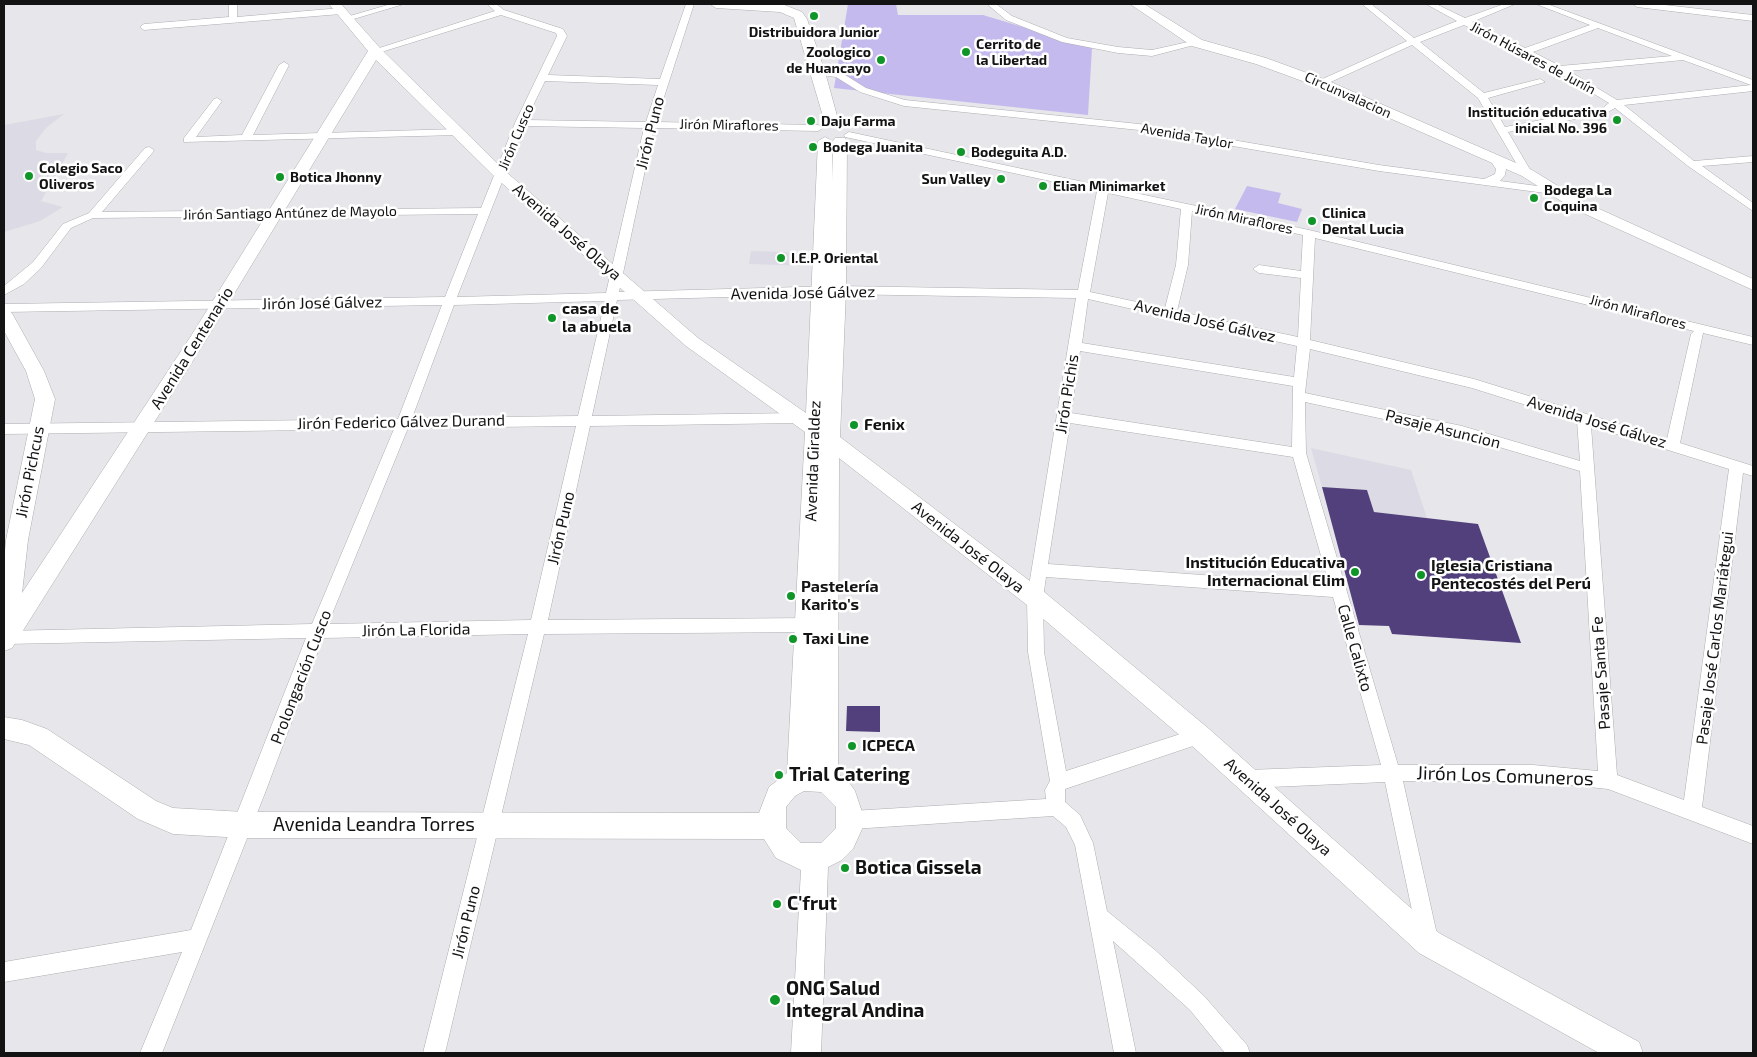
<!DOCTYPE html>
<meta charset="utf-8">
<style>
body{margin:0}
#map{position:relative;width:1757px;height:1057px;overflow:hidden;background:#e7e6ea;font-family:"Exo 2",sans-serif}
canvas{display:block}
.frame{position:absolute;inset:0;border:5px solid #131314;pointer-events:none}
</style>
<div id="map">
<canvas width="1757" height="1057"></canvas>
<div class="frame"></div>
</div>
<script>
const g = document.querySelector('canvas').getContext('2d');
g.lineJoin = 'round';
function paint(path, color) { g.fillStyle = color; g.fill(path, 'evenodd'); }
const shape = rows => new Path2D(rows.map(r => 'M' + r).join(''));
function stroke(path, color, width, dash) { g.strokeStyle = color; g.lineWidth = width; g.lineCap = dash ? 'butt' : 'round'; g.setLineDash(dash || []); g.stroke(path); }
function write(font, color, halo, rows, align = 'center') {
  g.font = font + ' "Exo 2",sans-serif'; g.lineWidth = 5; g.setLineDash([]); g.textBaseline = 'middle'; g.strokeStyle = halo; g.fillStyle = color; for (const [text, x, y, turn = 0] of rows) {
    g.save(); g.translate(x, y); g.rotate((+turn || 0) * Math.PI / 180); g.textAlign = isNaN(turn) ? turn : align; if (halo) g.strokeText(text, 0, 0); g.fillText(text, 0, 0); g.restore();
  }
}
const built = shape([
 [64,114,46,128,36,141,36,150,46,153,68,153,41,201,63,207,40,221,4,232,4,125],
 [751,251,812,253,810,266,749,264],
 [1311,448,1411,470,1427,518,1374,512,1367,490,1322,487]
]);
const green = shape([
 [848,4,896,4,898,15,983,15,1092,48,1088,115,834,88],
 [1247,186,1281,193,1278,203,1302,209,1297,222,1235,209]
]);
const building = shape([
 [1322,487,1367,490,1374,512,1478,524,1521,643,1392,634,1389,626,1359,625],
 [847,706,880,706,880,732,846,731]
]);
const street = shape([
 [229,4,237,4,237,17,341,8,345,11,341,14,144,30,140,27,144,24,229,17,229,4],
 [391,4,404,4,347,21,343,18,391,4],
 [487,4,496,4,504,10,563,29,567,36,548,75,660,79,686,4,694,4,656,122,818,125,823,128,818,131,654,128,619,292,837,286,1078,290,1097,191,845,137,844,135,849,132,1309,230,1753,337,1753,345,1703,333,1680,443,1753,466,1753,476,1743,473,1702,807,1753,826,1753,844,1608,789,1533,781,1403,781,1438,939,1435,946,1428,949,1421,946,1418,939,1385,782,1248,788,1242,785,1239,779,1242,773,1248,770,1381,765,1333,597,1046,577,1043,598,1044,652,1066,771,1199,728,1205,730,1208,736,1205,742,1199,744,1065,789,1065,802,1080,815,1093,843,1107,911,1155,950,1204,996,1247,1045,1250,1053,1225,1053,1190,1010,1113,941,1136,1053,1114,1053,1075,845,1066,827,1053,816,852,829,845,826,843,820,845,814,852,811,1046,799,1045,790,1050,781,1028,652,1027,598,1076,298,837,294,617,300,592,416,798,413,805,418,798,423,590,426,548,620,814,618,820,620,822,625,820,630,814,632,544,634,445,1053,423,1053,528,634,323,638,265,793,162,1053,140,1053,182,952,4,982,4,962,191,930,306,638,6,644,4,643,4,631,312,624,394,429,4,434,4,424,398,419,442,305,4,312,4,304,445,297,478,214,93,218,71,228,41,268,24,284,4,295,4,286,33,262,63,224,89,213,145,148,149,147,154,150,153,152,102,212,481,208,515,123,557,36,556,33,501,15,378,53,370,51,495,11,487,4],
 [545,81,658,85,646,122,526,120,545,81],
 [524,126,644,128,606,293,457,297,524,126],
 [1108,193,1181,209,1176,265,1165,308,1090,292,1108,193],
 [1192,211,1303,235,1301,271,1259,265,1253,269,1259,273,1301,278,1298,337,1177,311,1188,265,1192,211],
 [1315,238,1694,331,1691,334,1667,439,1474,379,1310,340,1315,238],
 [1088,299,1297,346,1294,377,1082,343,1088,299],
 [605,301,578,416,412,418,454,305,605,301],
 [1310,349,1472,388,1577,421,1580,461,1462,426,1305,393,1310,349],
 [1080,351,1293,386,1292,447,1071,413,1080,351],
 [1305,402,1462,436,1580,471,1598,771,1533,765,1398,765,1306,453,1305,402],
 [1070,423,1293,457,1329,584,1048,564,1070,423],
 [576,426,531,620,328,624,408,428,576,426],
 [1591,426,1729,469,1684,800,1617,775,1591,426],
 [987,4,996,4,1012,16,1067,38,1118,47,1152,50,1197,40,1202,43,1152,56,1118,53,1062,42,1006,20,987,4],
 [1362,4,1371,4,1414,38,1457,21,1426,4,1436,4,1465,18,1504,4,1515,4,1472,22,1525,48,1590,25,1536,4,1547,4,1753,80,1753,91,1624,105,1694,161,1753,156,1753,162,1702,166,1753,203,1753,211,1688,166,1615,108,1606,113,1508,132,1532,173,1531,175,1523,175,1478,98,1412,45,1324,85,1318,85,1318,81,1407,41,1362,4],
 [1464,25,1556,71,1609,103,1603,108,1505,127,1488,98,1545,82,1540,79,1484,93,1420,42,1464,25],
 [1598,28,1672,56,1560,66,1533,52,1598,28],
 [1683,60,1751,85,1617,100,1569,71,1683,60],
 [1633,4,1656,4,1753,15,1753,21,1637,7,1633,4],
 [284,62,289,65,253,135,458,129,463,132,458,135,184,142,184,138,214,99,217,98,222,101,196,137,242,135,279,65,284,62],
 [818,69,842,73,866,88,905,100,1139,124,1379,165,1484,179,1495,174,1496,169,1490,160,1495,157,1499,158,1506,169,1505,175,1500,181,1560,189,1565,192,1560,195,1379,171,1139,130,904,106,860,92,836,77,815,74,813,72,818,69]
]);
const secondary = shape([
 [329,4,341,4,380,48,505,171,698,338,806,413,818,141,825,137,832,141,832,181,833,141,835,138,845,138,847,141,846,290,840,437,1043,591,1208,728,1439,933,1639,1042,1643,1053,1599,1053,1419,953,1190,744,1027,605,839,458,838,774,848,781,855,791,864,818,862,829,853,849,842,860,828,867,821,1053,791,1053,801,870,776,858,764,839,244,838,173,834,138,819,29,745,4,739,4,717,22,720,47,729,156,801,173,808,244,812,759,813,769,787,787,773,805,432,686,346,495,177,376,60,206,340,12,648,4,651,4,562,6,540,35,399,26,371,4,331,4,309,10,311,13,315,44,371,55,399,28,540,22,593,191,336,368,51,329,4],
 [804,791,821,792,836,807,836,828,821,843,801,843,786,828,786,807,795,796,804,791],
 [710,4,782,4,802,12,807,19,825,72,839,123,837,126,832,127,825,123,794,18,780,12,716,8,710,4],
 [1130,4,1144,4,1202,40,1266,58,1326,80,1532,170,1584,202,1753,279,1753,290,1572,208,1522,176,1316,86,1256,64,1192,46,1130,4]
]);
const markers = [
 [814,16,5,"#109529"],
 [966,52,5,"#109529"],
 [881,60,5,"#109529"],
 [1617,120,5,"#109529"],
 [811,121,5,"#109529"],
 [813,147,5,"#109529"],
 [961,152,5,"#109529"],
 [29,176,5,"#109529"],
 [280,177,5,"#109529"],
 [1001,179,5,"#109529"],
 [1043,186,5,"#109529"],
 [1534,198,5,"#109529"],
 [1312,221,5,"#109529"],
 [781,258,5,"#109529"],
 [552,318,5,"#109529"],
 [854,425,5,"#109529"],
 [1355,572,5,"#109529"],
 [1421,575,5,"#109529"],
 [791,596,5,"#109529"],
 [793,639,5,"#109529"],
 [852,746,5,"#109529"],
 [779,775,5,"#109529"],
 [845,868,5,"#109529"],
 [777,904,5,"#109529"],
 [775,1000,6,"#109529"]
];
const farPoinames = [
 ["Distribuidora Junior",814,32,"center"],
 ["Cerrito de",976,44],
 ["la Libertad",976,60],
 ["Zoologico",871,52,"right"],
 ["de Huancayo",871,68,"right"],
 ["Institución educativa",1607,112,"right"],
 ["inicial No. 396",1607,128,"right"],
 ["Daju Farma",821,121],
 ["Bodega Juanita",823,147],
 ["Bodeguita A.D.",971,152],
 ["Colegio Saco",39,168],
 ["Oliveros",39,184],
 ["Botica Jhonny",290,177],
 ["Sun Valley",991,179,"right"],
 ["Elian Minimarket",1053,186],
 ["Bodega La",1544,190],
 ["Coquina",1544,206],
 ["Clinica",1322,213],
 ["Dental Lucia",1322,229],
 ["I.E.P. Oriental",791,258]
];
const farStreetnames = [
 ["Jirón Húsares de Junín",1533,58,28],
 ["Circunvalacion",1348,95,24],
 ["Jirón Miraflores",729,125,1],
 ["Avenida Taylor",1187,136,10],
 ["Jirón Cusco",516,137,-67],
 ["Jirón Santiago Antúnez de Mayolo",290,213,-1],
 ["Jirón Miraflores",1244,219,12],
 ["Jirón Miraflores",1638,312,15]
];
const streetNames = [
 ["Jirón Puno",650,133,-76],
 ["Avenida José Olaya",567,232,41],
 ["Avenida José Gálvez",803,293,-1],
 ["Jirón José Gálvez",322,303,-1],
 ["Avenida José Gálvez",1205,321,13],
 ["Avenida Centenario",192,348,-58],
 ["Jirón Pichis",1067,394,-81],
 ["Jirón Federico Gálvez Durand",401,422,-1],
 ["Avenida José Gálvez",1597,422,17],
 ["Pasaje Asuncion",1443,429,14],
 ["Avenida Giraldez",813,461,-88],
 ["Jirón Pichcus",30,472,-79],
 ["Jirón Puno",561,528,-77],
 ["Avenida José Olaya",968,547,38],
 ["Jirón La Florida",416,630,-1],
 ["Pasaje José Carlos Mariátegui",1715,638,-83],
 ["Calle Calixto",1355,648,74],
 ["Pasaje Santa Fe",1601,673,-94],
 ["Prolongación Cusco",301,677,-69],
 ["Avenida José Olaya",1278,807,42],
 ["Jirón Puno",466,922,-76]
];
const poiNames = [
 ["casa de",562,309],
 ["la abuela",562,327],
 ["Fenix",864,425],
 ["Institución Educativa",1345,563,"right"],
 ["Internacional Elim",1345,581,"right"],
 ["Iglesia Cristiana",1431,566],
 ["Pentecostés del Perú",1431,584],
 ["Pastelería",801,587],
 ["Karito's",801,605],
 ["Taxi Line",803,639],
 ["ICPECA",862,746]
];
const nearPoinames = [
 ["Trial Catering",789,775],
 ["Botica Gissela",855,868],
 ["C'frut",787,904],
 ["ONG Salud",786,989],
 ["Integral Andina",786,1011]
];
const nearStreetnames = [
 ["Jirón Los Comuneros",1505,776,2],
 ["Avenida Leandra Torres",374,825]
];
paint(built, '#dcdae4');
paint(green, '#c5baed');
paint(building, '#51407c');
stroke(street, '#adadb0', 1);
stroke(secondary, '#adadb0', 1);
paint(street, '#fff');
paint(secondary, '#fff');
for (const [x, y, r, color] of markers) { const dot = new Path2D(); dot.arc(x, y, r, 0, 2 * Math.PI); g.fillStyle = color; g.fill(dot); stroke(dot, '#fff', 2); }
write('bold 14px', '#131314', '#fff', farPoinames, 'left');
write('14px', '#131314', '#fff', farStreetnames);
write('16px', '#131314', '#fff', streetNames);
write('bold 16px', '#131314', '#fff', poiNames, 'left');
write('bold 19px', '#131314', '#fff', nearPoinames, 'left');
write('19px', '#131314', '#fff', nearStreetnames);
</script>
